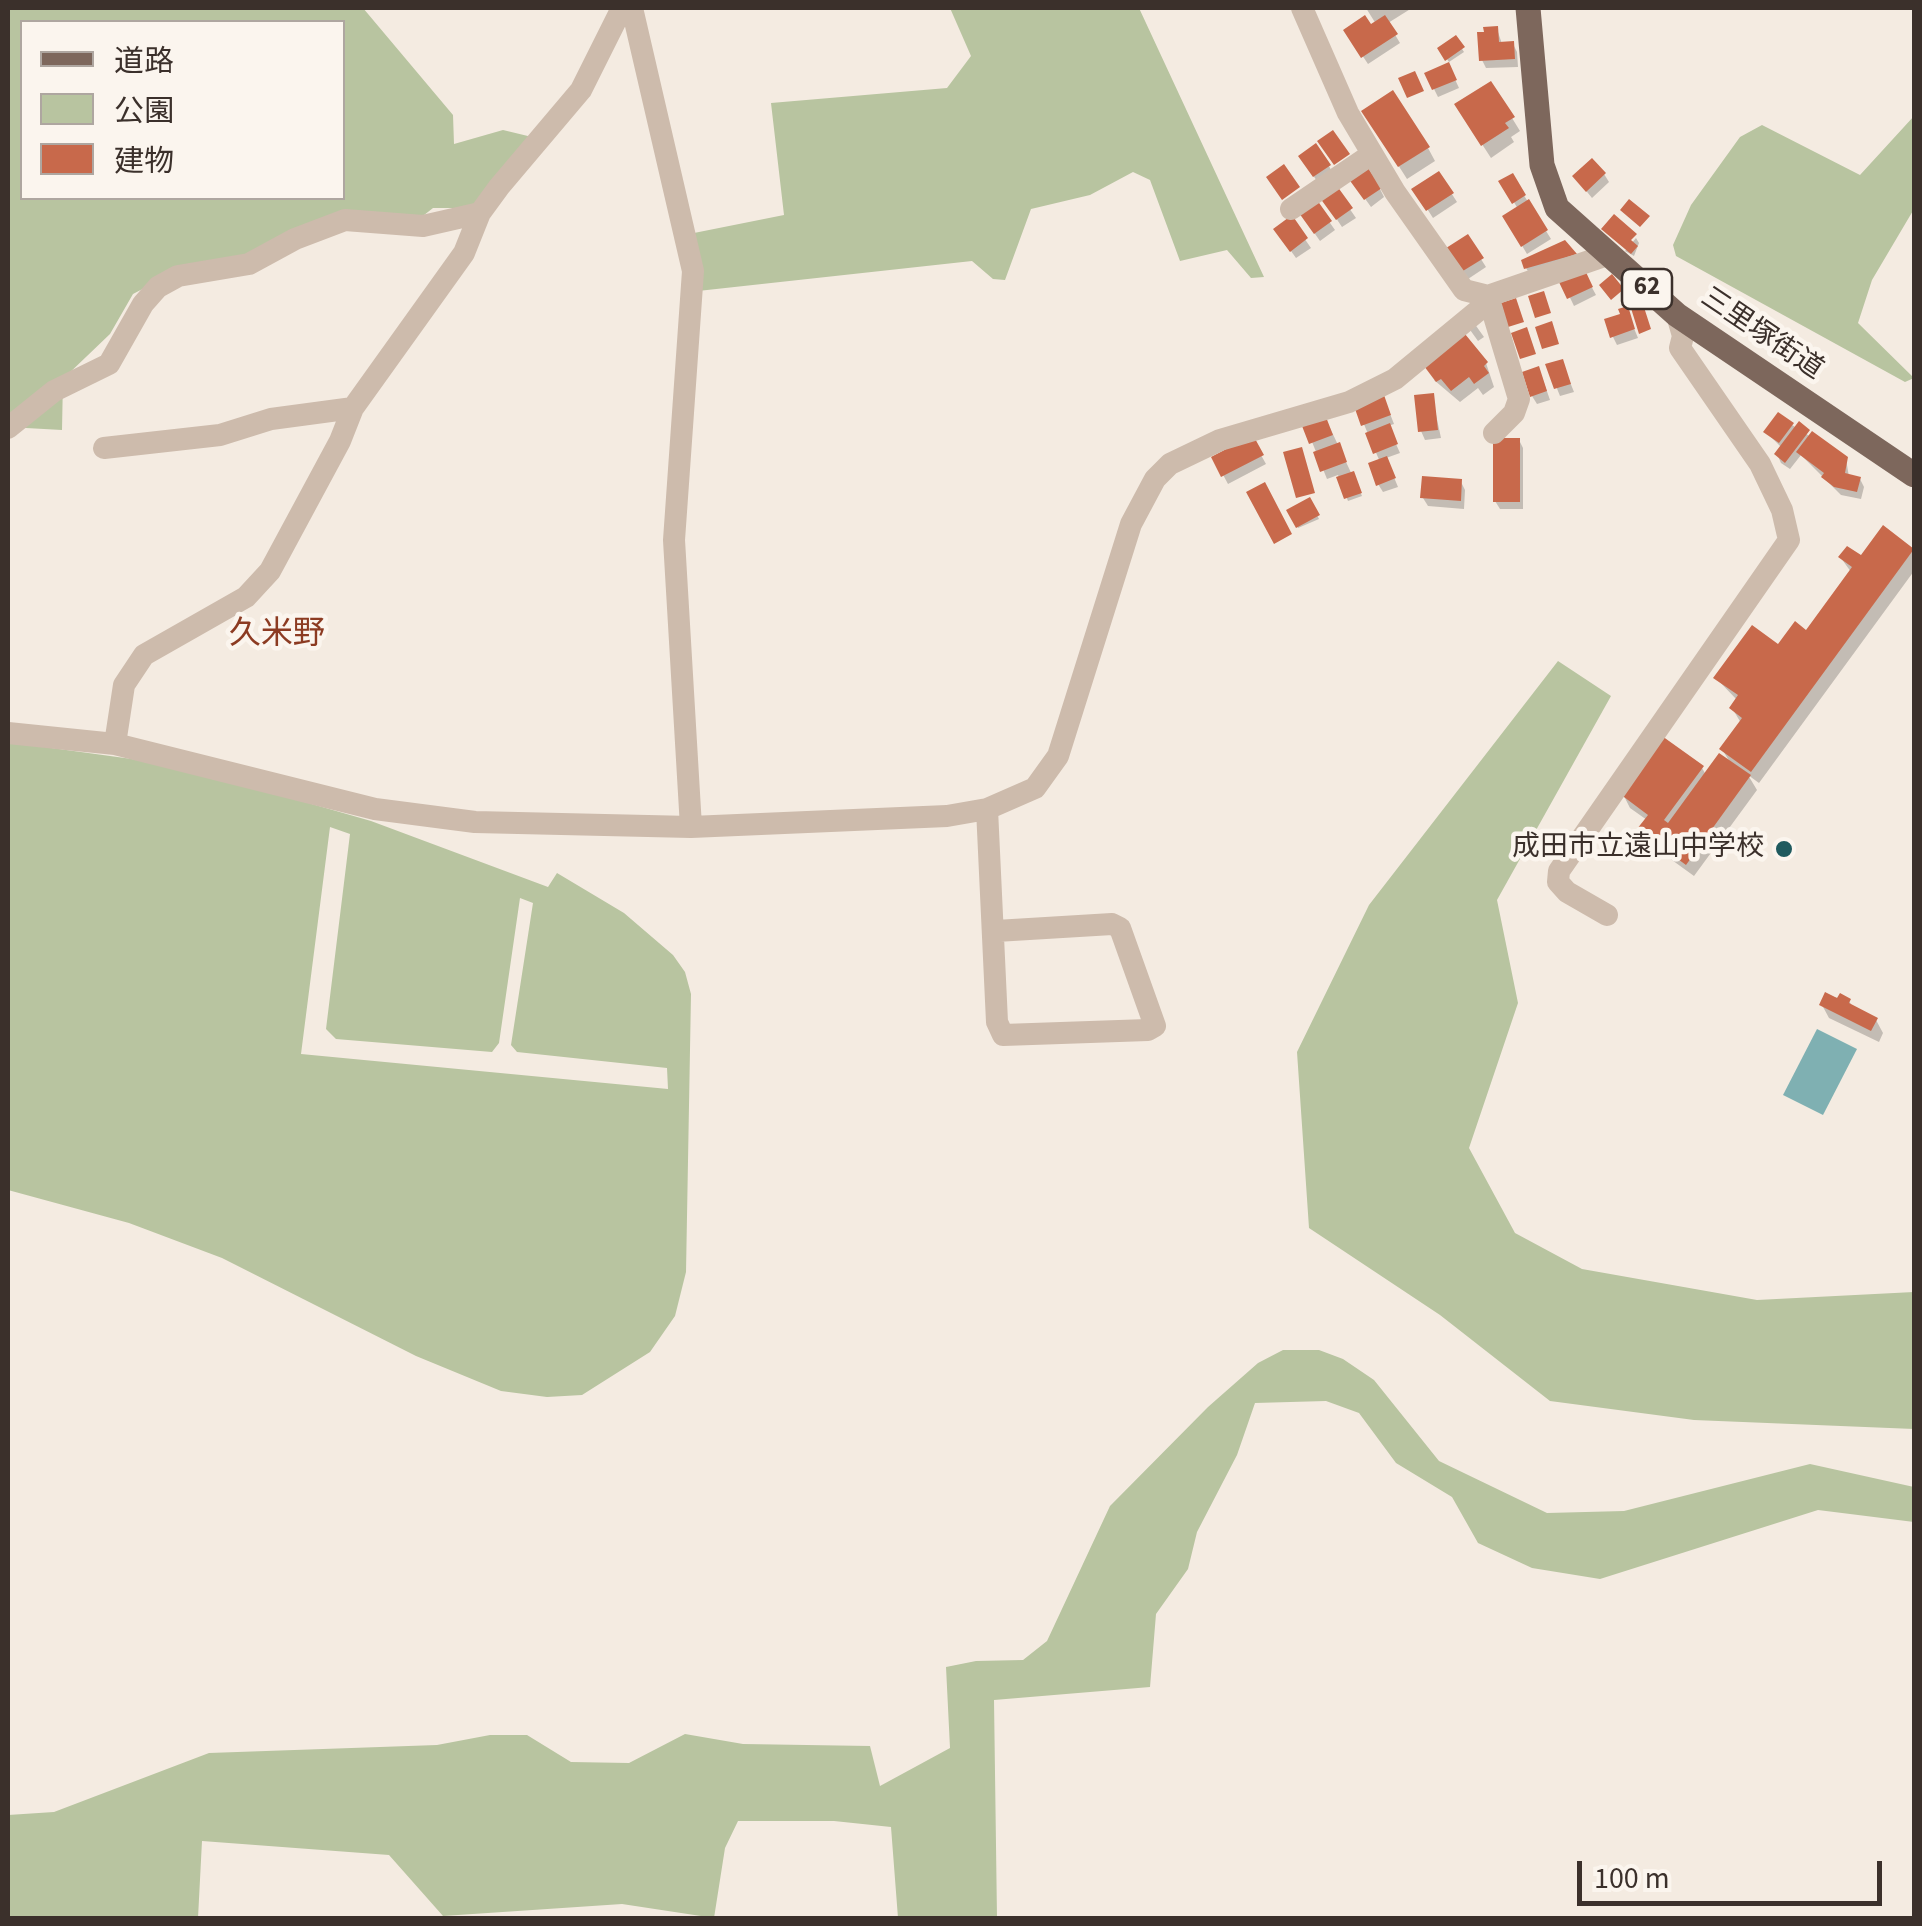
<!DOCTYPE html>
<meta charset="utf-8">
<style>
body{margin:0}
#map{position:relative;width:1922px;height:1926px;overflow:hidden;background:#f4ebe1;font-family:"Source Sans 3","Noto Sans JP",sans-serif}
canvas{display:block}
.frame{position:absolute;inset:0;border:10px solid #3b302b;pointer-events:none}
.legend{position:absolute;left:20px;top:20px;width:325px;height:180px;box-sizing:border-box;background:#fbf5ee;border:2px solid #aea6a0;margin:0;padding:12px 18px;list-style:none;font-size:30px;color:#3b302b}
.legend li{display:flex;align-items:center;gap:20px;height:50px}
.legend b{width:50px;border:2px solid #aea6a0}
.scale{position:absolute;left:1577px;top:1861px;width:305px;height:45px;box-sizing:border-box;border:5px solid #3b302b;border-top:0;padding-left:12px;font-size:30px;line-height:35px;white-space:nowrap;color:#3b302b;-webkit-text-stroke:8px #fbf5ee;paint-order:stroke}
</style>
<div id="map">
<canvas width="1922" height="1926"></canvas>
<div class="frame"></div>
<ul class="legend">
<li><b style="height:12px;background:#7d675c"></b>道路</li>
<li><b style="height:28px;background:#b8c4a0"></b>公園</li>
<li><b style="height:28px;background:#c8694b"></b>建物</li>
</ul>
<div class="scale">100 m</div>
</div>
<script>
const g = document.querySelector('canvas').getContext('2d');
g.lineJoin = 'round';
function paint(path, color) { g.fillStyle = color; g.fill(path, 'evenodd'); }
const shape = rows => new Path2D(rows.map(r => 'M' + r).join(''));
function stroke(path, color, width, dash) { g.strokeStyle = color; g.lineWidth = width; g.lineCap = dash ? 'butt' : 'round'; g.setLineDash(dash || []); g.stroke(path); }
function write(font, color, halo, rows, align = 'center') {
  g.font = font + ' "Source Sans 3","Noto Sans JP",sans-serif'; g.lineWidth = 9; g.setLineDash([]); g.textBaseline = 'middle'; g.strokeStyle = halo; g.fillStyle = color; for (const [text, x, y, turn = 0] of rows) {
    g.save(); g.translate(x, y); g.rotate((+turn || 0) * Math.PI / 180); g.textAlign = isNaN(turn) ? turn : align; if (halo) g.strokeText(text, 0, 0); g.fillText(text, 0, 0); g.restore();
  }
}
const green = shape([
 [8,8,363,8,453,115,454,144,503,130,532,137,481,208,433,208,409,227,355,227,173,273,133,294,110,334,63,379,62,430,8,427],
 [22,22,342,22,342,198,22,198],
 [950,8,1139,8,1264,277,1251,278,1227,250,1180,261,1150,180,1133,172,1090,195,1031,209,1005,280,993,279,972,261,698,291,694,233,784,215,771,103,947,88,971,56],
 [1914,116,1914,209,1872,280,1858,323,1914,378,1905,382,1676,256,1673,245,1691,205,1740,137,1762,125,1860,175],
 [1558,661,1611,696,1497,900,1518,1003,1469,1148,1515,1233,1582,1269,1757,1300,1914,1292,1914,1429,1694,1420,1550,1401,1440,1315,1309,1228,1297,1052,1369,905],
 [8,742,132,759,218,777,371,821,548,887,557,873,624,913,673,955,685,972,691,994,686,1272,675,1316,650,1352,582,1395,547,1397,501,1391,416,1356,222,1258,129,1223,8,1190],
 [330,827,350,834,326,1029,336,1039,492,1052,499,1043,520,898,533,903,511,1045,517,1052,667,1068,668,1089,301,1054],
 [1283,1350,1319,1350,1343,1359,1374,1380,1439,1461,1547,1513,1624,1511,1810,1464,1914,1487,1914,1522,1818,1510,1600,1579,1532,1568,1478,1543,1452,1497,1396,1463,1359,1413,1326,1401,1255,1403,1237,1455,1197,1532,1188,1569,1156,1614,1150,1687,994,1700,997,1918,898,1918,891,1827,834,1821,738,1821,725,1848,714,1918,622,1904,443,1916,389,1855,202,1841,198,1918,8,1918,8,1815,54,1812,209,1753,437,1745,490,1735,527,1735,571,1762,629,1763,685,1734,743,1744,870,1746,880,1786,950,1748,946,1667,976,1661,1023,1660,1047,1641,1110,1506,1208,1407,1258,1363]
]);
const water = shape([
 [1817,1029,1857,1049,1823,1115,1783,1095]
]);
const shadow = shape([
 [1366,8,1412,8,1388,23,1400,43,1368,64,1346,31,1376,24],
 [1497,29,1502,44,1513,44,1517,52,1518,67,1486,68,1482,60],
 [1455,38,1464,52,1449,62,1440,49],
 [1452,73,1459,88,1438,97,1434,89],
 [1465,118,1512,118,1520,131,1511,137,1514,142,1491,158],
 [1372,124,1428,148,1435,161,1407,179],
 [1306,165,1329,166,1333,174,1319,184],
 [1439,174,1457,202,1433,218,1415,190],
 [1604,174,1609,182,1592,198,1575,177],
 [1512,176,1551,239,1527,254,1505,217,1518,209,1502,182],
 [1356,186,1380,189,1384,197,1371,207],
 [1336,189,1356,218,1342,227,1328,206],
 [1316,203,1335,230,1320,241,1306,221],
 [1291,219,1311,248,1296,258,1281,237],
 [1467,237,1486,267,1465,281,1446,250],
 [1636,238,1639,243,1634,256,1625,251],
 [1564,243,1575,255,1531,276,1526,268],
 [1583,271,1596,295,1574,306,1562,281],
 [1626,309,1638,338,1617,345,1613,337],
 [1474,323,1484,337,1478,341,1468,327],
 [1562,362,1574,392,1560,396,1548,366],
 [1486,363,1494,387,1483,395,1478,388,1460,402,1434,380],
 [1542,377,1550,400,1537,404,1532,396],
 [1432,396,1441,438,1425,440,1421,431],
 [1387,406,1394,424,1388,426,1400,453,1386,458,1398,487,1383,492,1378,484,1380,462,1357,408],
 [1792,425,1846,459,1849,477,1860,479,1864,487,1861,499,1841,495,1801,455,1790,469,1781,463,1777,454,1782,448,1766,432],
 [1306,427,1330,428,1362,496,1348,501,1338,475,1327,479],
 [1252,439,1266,464,1228,484,1214,458],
 [1519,440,1523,448,1523,509,1500,509,1495,501],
 [1461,482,1465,490,1464,509,1428,506,1423,498],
 [1310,501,1319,519,1298,528,1290,511],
 [1913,550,1914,571,1759,783,1748,775,1757,790,1694,876,1665,855,1647,820,1630,808,1623,794,1702,768,1706,775,1731,764,1722,749,1741,723,1732,708,1737,700,1716,678,1807,633,1851,572,1841,558],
 [1827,995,1849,1001,1854,1009,1876,1020,1883,1033,1879,1042,1829,1018,1822,1005]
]);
const building = shape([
 [1365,15,1371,24,1385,15,1398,34,1361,58,1343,30],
 [1498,26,1499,42,1514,41,1515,59,1479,61,1477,32,1484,32,1483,27],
 [1456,35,1465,47,1445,61,1437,48],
 [1449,62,1457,80,1432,90,1424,73],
 [1415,71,1424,91,1407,98,1398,78],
 [1491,81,1515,117,1505,123,1509,128,1481,146,1454,104],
 [1393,90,1430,147,1398,167,1361,111],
 [1333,130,1350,154,1334,165,1317,141],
 [1316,143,1331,165,1313,177,1298,156],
 [1592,158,1606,173,1586,192,1572,176],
 [1284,164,1300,187,1282,200,1266,177],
 [1366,165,1382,188,1364,200,1348,178],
 [1439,171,1454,193,1426,211,1411,189],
 [1513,173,1526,195,1512,204,1498,181],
 [1337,186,1353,208,1336,220,1320,198],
 [1529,199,1548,230,1521,247,1502,216],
 [1629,199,1650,216,1640,227,1620,210],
 [1317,200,1332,221,1314,234,1299,213],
 [1614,214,1637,234,1631,240,1638,246,1631,254,1601,229],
 [1292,215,1308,238,1290,252,1273,229],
 [1468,234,1484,258,1458,274,1443,250],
 [1565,240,1577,254,1524,269,1521,260],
 [1584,268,1593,287,1567,299,1558,280],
 [1612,274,1624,289,1611,300,1599,285],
 [1544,291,1551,313,1535,318,1528,296],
 [1516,298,1524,322,1508,327,1501,303],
 [1642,301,1651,329,1639,334,1630,305],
 [1628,306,1635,329,1610,338,1604,319,1620,314,1618,309],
 [1552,321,1559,344,1542,349,1535,327],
 [1527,327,1536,354,1520,359,1511,333],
 [1465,334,1488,362,1484,366,1489,373,1474,384,1469,377,1451,391,1441,379,1436,382,1424,366],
 [1563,359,1571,384,1554,389,1545,364],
 [1539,366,1547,391,1530,397,1522,372],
 [1434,393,1438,430,1418,432,1414,395],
 [1384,395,1391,415,1361,426,1354,406],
 [1778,412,1794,423,1779,443,1763,432],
 [1326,417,1333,435,1309,444,1302,426],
 [1799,421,1810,430,1785,463,1774,454],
 [1390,423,1398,444,1373,454,1365,433],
 [1812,431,1848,457,1845,473,1861,477,1857,492,1834,487,1821,477,1824,473,1796,452],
 [1253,435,1264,455,1221,477,1211,457],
 [1493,438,1520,438,1520,502,1493,502],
 [1340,442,1347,462,1320,472,1313,452],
 [1302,447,1315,493,1296,498,1283,452],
 [1387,456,1396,478,1376,486,1368,463],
 [1354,471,1362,493,1344,499,1336,477],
 [1422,476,1462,479,1461,501,1420,498],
 [1265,482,1292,534,1274,544,1246,492],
 [1310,497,1320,515,1296,528,1286,510],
 [1883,525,1914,549,1751,772,1719,749,1742,718,1729,708,1738,695,1713,678,1752,625,1778,644,1795,621,1806,630,1852,567,1838,557,1847,546,1861,555],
 [1662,736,1704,766,1664,820,1668,823,1719,753,1751,775,1686,865,1637,829,1648,815,1620,794],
 [1825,992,1837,998,1840,993,1851,999,1849,1003,1878,1018,1871,1031,1819,1005]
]);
const minor = shape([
 [632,8,693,271,674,540,691,827],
 [1302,8,1348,113,1395,192,1464,290,1488,296,1607,255],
 [1291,209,1372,154],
 [1488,296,1519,399,1514,413,1494,433],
 [8,428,54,391,109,364,143,304,158,287,178,276,249,264,295,239,345,220,423,226,480,213],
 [104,448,220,435,271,419,353,408],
 [8,733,115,744,375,809,475,822,691,827,947,816,987,809,1035,788,1058,756,1131,524,1155,479,1170,464,1220,440,1349,402,1395,379,1480,309,1488,296],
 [115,744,124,685,144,655,246,597,270,571,340,441,353,408,464,253,480,213,499,187,581,90,622,8],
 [987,809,997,1022,1003,1035,1148,1030,1155,1026,1120,928,1112,924,996,931],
 [1607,915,1567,892,1558,882,1559,871,1789,540,1782,510,1760,464,1680,348,1683,336,1677,315]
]);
const major = shape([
 [1528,8,1542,165,1557,208,1677,315,1914,475]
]);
const markers = [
 [1784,849,10,"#1f5a5e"]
];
const shields = [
 [1647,289,50]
];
const shieldNames = [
 ["62",1647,289]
];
const streetNames = [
 ["三里塚街道",1761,335,34]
];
const poiNames = [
 ["成田市立遠山中学校",1764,849]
];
const quarterNames = [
 ["久米野",277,636]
];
paint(green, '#b8c4a0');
paint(water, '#7fb0b2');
paint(shadow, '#0003');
paint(building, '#c8694b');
stroke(minor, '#cdbbac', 22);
stroke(major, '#7d675c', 25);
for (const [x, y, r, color] of markers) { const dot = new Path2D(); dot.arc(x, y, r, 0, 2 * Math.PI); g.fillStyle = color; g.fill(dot); stroke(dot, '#fbf5ee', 4); }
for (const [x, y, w] of shields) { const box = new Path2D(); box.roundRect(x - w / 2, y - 20, w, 40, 8); g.fillStyle = '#fbf5ee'; g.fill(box); stroke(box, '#3b302b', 2.5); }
write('bold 25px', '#3b302b', null, shieldNames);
write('28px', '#3b302b', '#fbf5ee', streetNames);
write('28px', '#3b302b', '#fbf5ee', poiNames, 'right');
write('32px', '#8c3b22', '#fbf5ee', quarterNames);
</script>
